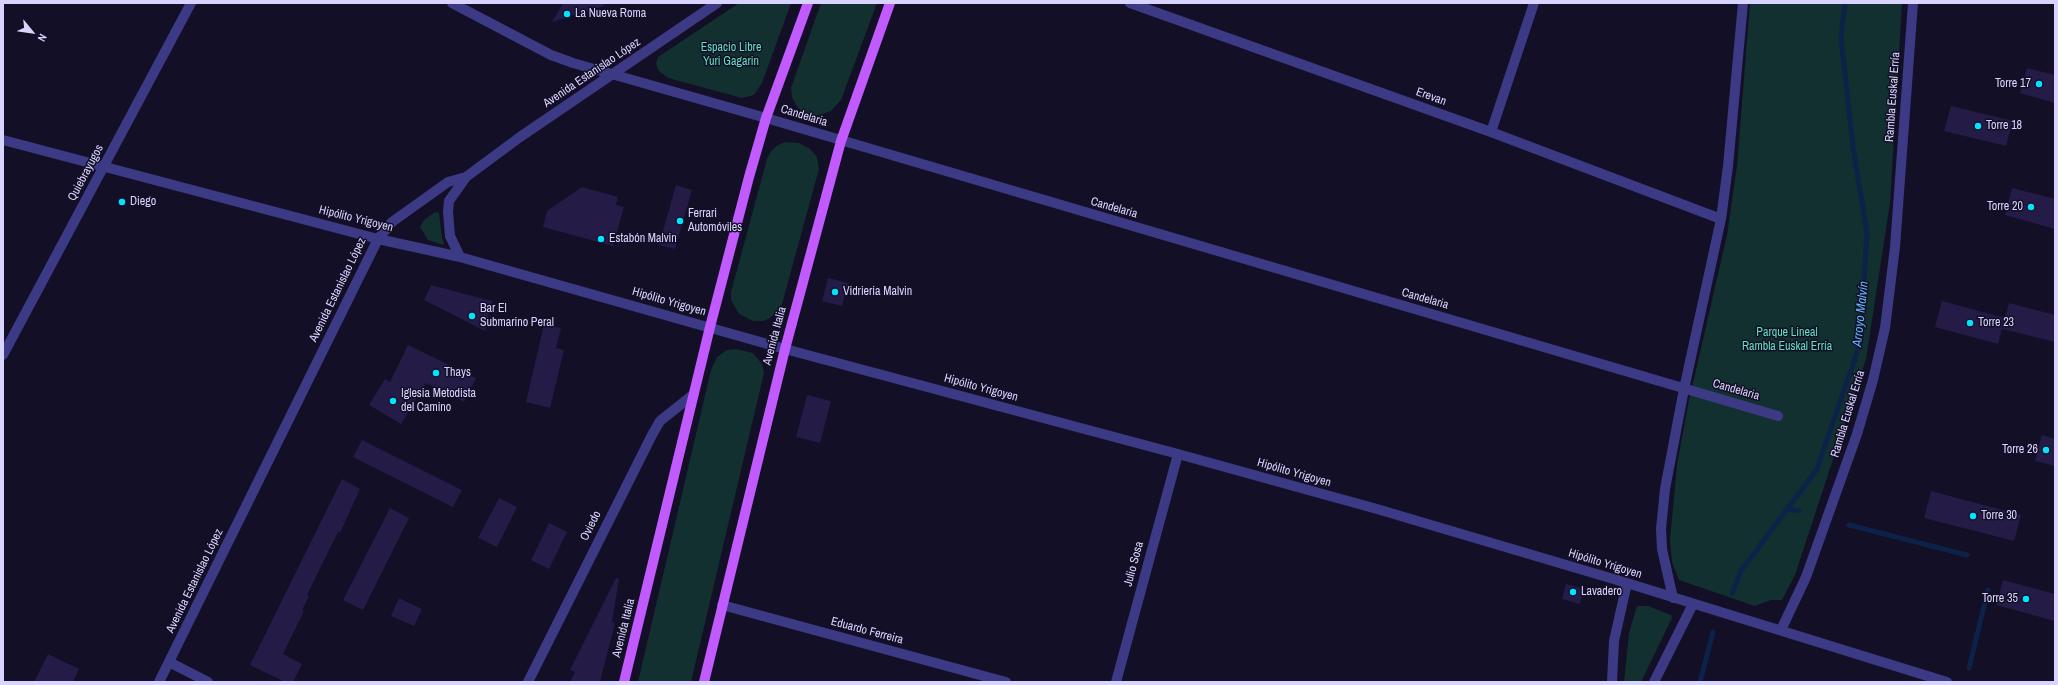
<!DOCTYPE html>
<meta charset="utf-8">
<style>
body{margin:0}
#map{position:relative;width:2058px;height:685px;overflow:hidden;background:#130f26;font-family:"Archivo Narrow",sans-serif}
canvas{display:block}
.frame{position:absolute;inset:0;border:4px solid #d9d4ff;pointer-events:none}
.north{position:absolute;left:12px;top:12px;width:40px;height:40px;-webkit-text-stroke:3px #130f26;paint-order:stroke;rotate:119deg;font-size:11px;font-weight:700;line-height:16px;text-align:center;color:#d9d4ff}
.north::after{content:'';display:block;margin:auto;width:14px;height:18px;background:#d9d4ff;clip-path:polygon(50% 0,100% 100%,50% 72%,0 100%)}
</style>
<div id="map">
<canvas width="2058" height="685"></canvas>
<div class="frame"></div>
<div class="north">N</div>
</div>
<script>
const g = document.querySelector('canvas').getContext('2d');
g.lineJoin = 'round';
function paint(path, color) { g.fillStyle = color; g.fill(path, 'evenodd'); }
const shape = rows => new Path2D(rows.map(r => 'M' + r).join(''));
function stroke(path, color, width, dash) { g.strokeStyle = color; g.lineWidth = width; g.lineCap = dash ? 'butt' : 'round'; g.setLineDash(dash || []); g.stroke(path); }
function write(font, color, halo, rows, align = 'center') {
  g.font = font + ' "Archivo Narrow",sans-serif'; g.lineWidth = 3; g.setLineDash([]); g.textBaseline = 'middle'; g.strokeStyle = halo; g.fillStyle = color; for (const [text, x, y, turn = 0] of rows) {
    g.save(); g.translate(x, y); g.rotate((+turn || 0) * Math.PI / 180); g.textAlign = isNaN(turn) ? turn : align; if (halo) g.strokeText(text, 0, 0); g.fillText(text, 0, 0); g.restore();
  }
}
const green = shape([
 [739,3,791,3,762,83,754,95,742,98,668,78,658,70,656,63,658,57],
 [821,3,877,3,841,100,831,111,817,116,801,111,796,105,792,97,791,88],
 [1750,3,1902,3,1890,203,1866,359,1795,575,1782,600,1771,600,1755,606,1679,580,1672,562,1670,540,1677,465,1688,405,1727,235,1737,166],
 [785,142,799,143,810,149,817,157,819,169,782,304,777,312,770,318,763,321,753,321,739,314,731,300,731,292,767,159,771,151,778,145],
 [435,212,439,213,442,238,444,243,443,245,428,240,420,227,424,220],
 [736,349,753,353,762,364,764,373,691,682,638,682,711,370,717,357,727,350],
 [1637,606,1648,606,1671,615,1672,618,1641,682,1624,682,1629,633]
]);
const stream = shape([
 [1787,509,1799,511],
 [1849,525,1967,555],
 [1732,593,1741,571,1817,469,1860,344,1867,233,1853,147,1841,37,1845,3],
 [1969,668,1988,590],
 [1700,682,1713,632]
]);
const building = shape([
 [563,3,603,3,604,6,552,22],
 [2027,68,2055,75,2055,103,2020,93],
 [1951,106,2013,121,2006,146,1944,131],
 [676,185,692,190,675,249,659,245],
 [582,187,618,197,616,205,624,207,613,246,543,227,547,211],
 [2012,188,2055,199,2055,229,2005,215],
 [828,278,848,283,842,306,822,301],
 [431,285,492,301,485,331,424,300],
 [1942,301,2005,318,2003,326,2009,303,2055,315,2055,342,2002,329,1998,344,1935,327],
 [544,324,561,328,556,348,564,350,550,408,526,402],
 [408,345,476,378,464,402,426,383,401,424,369,405,385,379,390,382],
 [807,395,831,401,820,443,796,437],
 [2042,435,2055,439,2055,466,2035,461],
 [362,440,462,490,453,507,353,457],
 [342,479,360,489,340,533,338,532,307,595,309,596,302,610,304,611,283,654,302,664,293,682,285,682,250,665],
 [1931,491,2021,515,2014,541,1924,518],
 [499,498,517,507,497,547,478,538],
 [390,508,409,518,363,610,343,600],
 [549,523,567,532,549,569,531,560],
 [616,578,619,579,612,622,615,623,600,682,570,682,575,672,570,670],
 [2003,580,2055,594,2055,621,1996,605],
 [1566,584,1580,588,1583,593,1580,604,1562,599],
 [399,598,422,609,414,626,391,616],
 [48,654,79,669,73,682,34,682]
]);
const minor = shape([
 [452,3,551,55,573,63,766,118,1778,416],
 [1130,3,1491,132,1721,219],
 [1491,132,1534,3],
 [3,140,378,239,460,257,785,349,1178,454,1377,509,1627,583,1947,682],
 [460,257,450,236,448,212,449,201,466,177],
 [3,355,191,3],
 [1673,598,1662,549,1661,529,1665,489,1684,389,1721,219,1728,166,1743,3],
 [722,605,1006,682],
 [1781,630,1806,577,1857,434,1873,380,1885,328,1895,247,1913,3],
 [169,662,208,682],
 [159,682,378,239,392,222,448,182,466,177,520,137,717,3],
 [528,682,652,435,660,421,694,394],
 [1116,682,1178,454],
 [1612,682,1614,641,1627,583],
 [1654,682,1693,604]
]);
const major = shape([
 [624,682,710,327,749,177,766,118,808,3],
 [704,682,785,349,841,141,890,3]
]);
const markers = [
 [567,14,4,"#00e5ff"],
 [2039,84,4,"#00e5ff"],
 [1978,126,4,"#00e5ff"],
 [122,202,4,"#00e5ff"],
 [2031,207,4,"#00e5ff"],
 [680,221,4,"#00e5ff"],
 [601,239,4,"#00e5ff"],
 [835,292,4,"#00e5ff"],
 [472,316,4,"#00e5ff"],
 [1970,323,4,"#00e5ff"],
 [436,373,4,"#00e5ff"],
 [393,401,4,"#00e5ff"],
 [2046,450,4,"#00e5ff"],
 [1973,516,4,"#00e5ff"],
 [1573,592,4,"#00e5ff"],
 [2026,599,4,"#00e5ff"]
];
const poiNames = [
 ["La Nueva Roma",575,14],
 ["Torre 17",2031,84,"right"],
 ["Torre 18",1986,126],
 ["Diego",130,202],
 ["Torre 20",2023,207,"right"],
 ["Ferrari",688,214],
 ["Automóviles",688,228],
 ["Estabón Malvin",609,239],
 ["Vidrieria Malvin",843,292],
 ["Bar El",480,309],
 ["Submarino Peral",480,323],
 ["Torre 23",1978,323],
 ["Thays",444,373],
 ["Iglesia Metodista",401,394],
 ["del Camino",401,408],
 ["Torre 26",2038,450,"right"],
 ["Torre 30",1981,516],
 ["Lavadero",1581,592],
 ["Torre 35",2018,599,"right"]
];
const parkNames = [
 ["Espacio Libre",731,48],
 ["Yuri Gagarin",731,62],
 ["Parque Lineal",1787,333],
 ["Rambla Euskal Erría",1787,347]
];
const streetNames = [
 ["Avenida Estanislao López",592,73,-34],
 ["Erevan",1431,97,20],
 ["Rambla Euskal Erría",1893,97,-86],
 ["Candelaria",804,116,17],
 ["Quiebrayugos",86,173,-62],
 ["Candelaria",1114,208,16],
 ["Hipólito Yrigoyen",356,219,14],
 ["Avenida Estanislao López",338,290,-64],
 ["Candelaria",1425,299,16],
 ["Hipólito Yrigoyen",669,302,16],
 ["Avenida Italia",775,336,-75],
 ["Hipólito Yrigoyen",981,388,15],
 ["Candelaria",1736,390,16],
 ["Rambla Euskal Erría",1848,414,-73],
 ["Hipólito Yrigoyen",1294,473,16],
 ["Oviedo",591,526,-63],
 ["Julio Sosa",1134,564,-75],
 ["Hipólito Yrigoyen",1605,564,17],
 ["Avenida Estanislao López",195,581,-64],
 ["Avenida Italia",624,628,-76],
 ["Eduardo Ferreira",867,631,15]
];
const waterNames = [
 ["Arroyo Malvín",1861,314,-84]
];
paint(green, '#12302f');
stroke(stream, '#0c2248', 5);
paint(building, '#241b47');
stroke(minor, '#3d3a85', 10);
stroke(major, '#c25bff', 10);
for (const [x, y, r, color] of markers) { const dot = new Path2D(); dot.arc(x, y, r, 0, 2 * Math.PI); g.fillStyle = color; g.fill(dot); stroke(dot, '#130f26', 1.5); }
write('12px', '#d9d4ff', '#130f26', poiNames, 'left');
write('12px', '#5fe0c0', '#130f26', parkNames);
write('12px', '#d9d4ff', '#130f26', streetNames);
write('italic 13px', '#62b6ff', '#130f26', waterNames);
</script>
